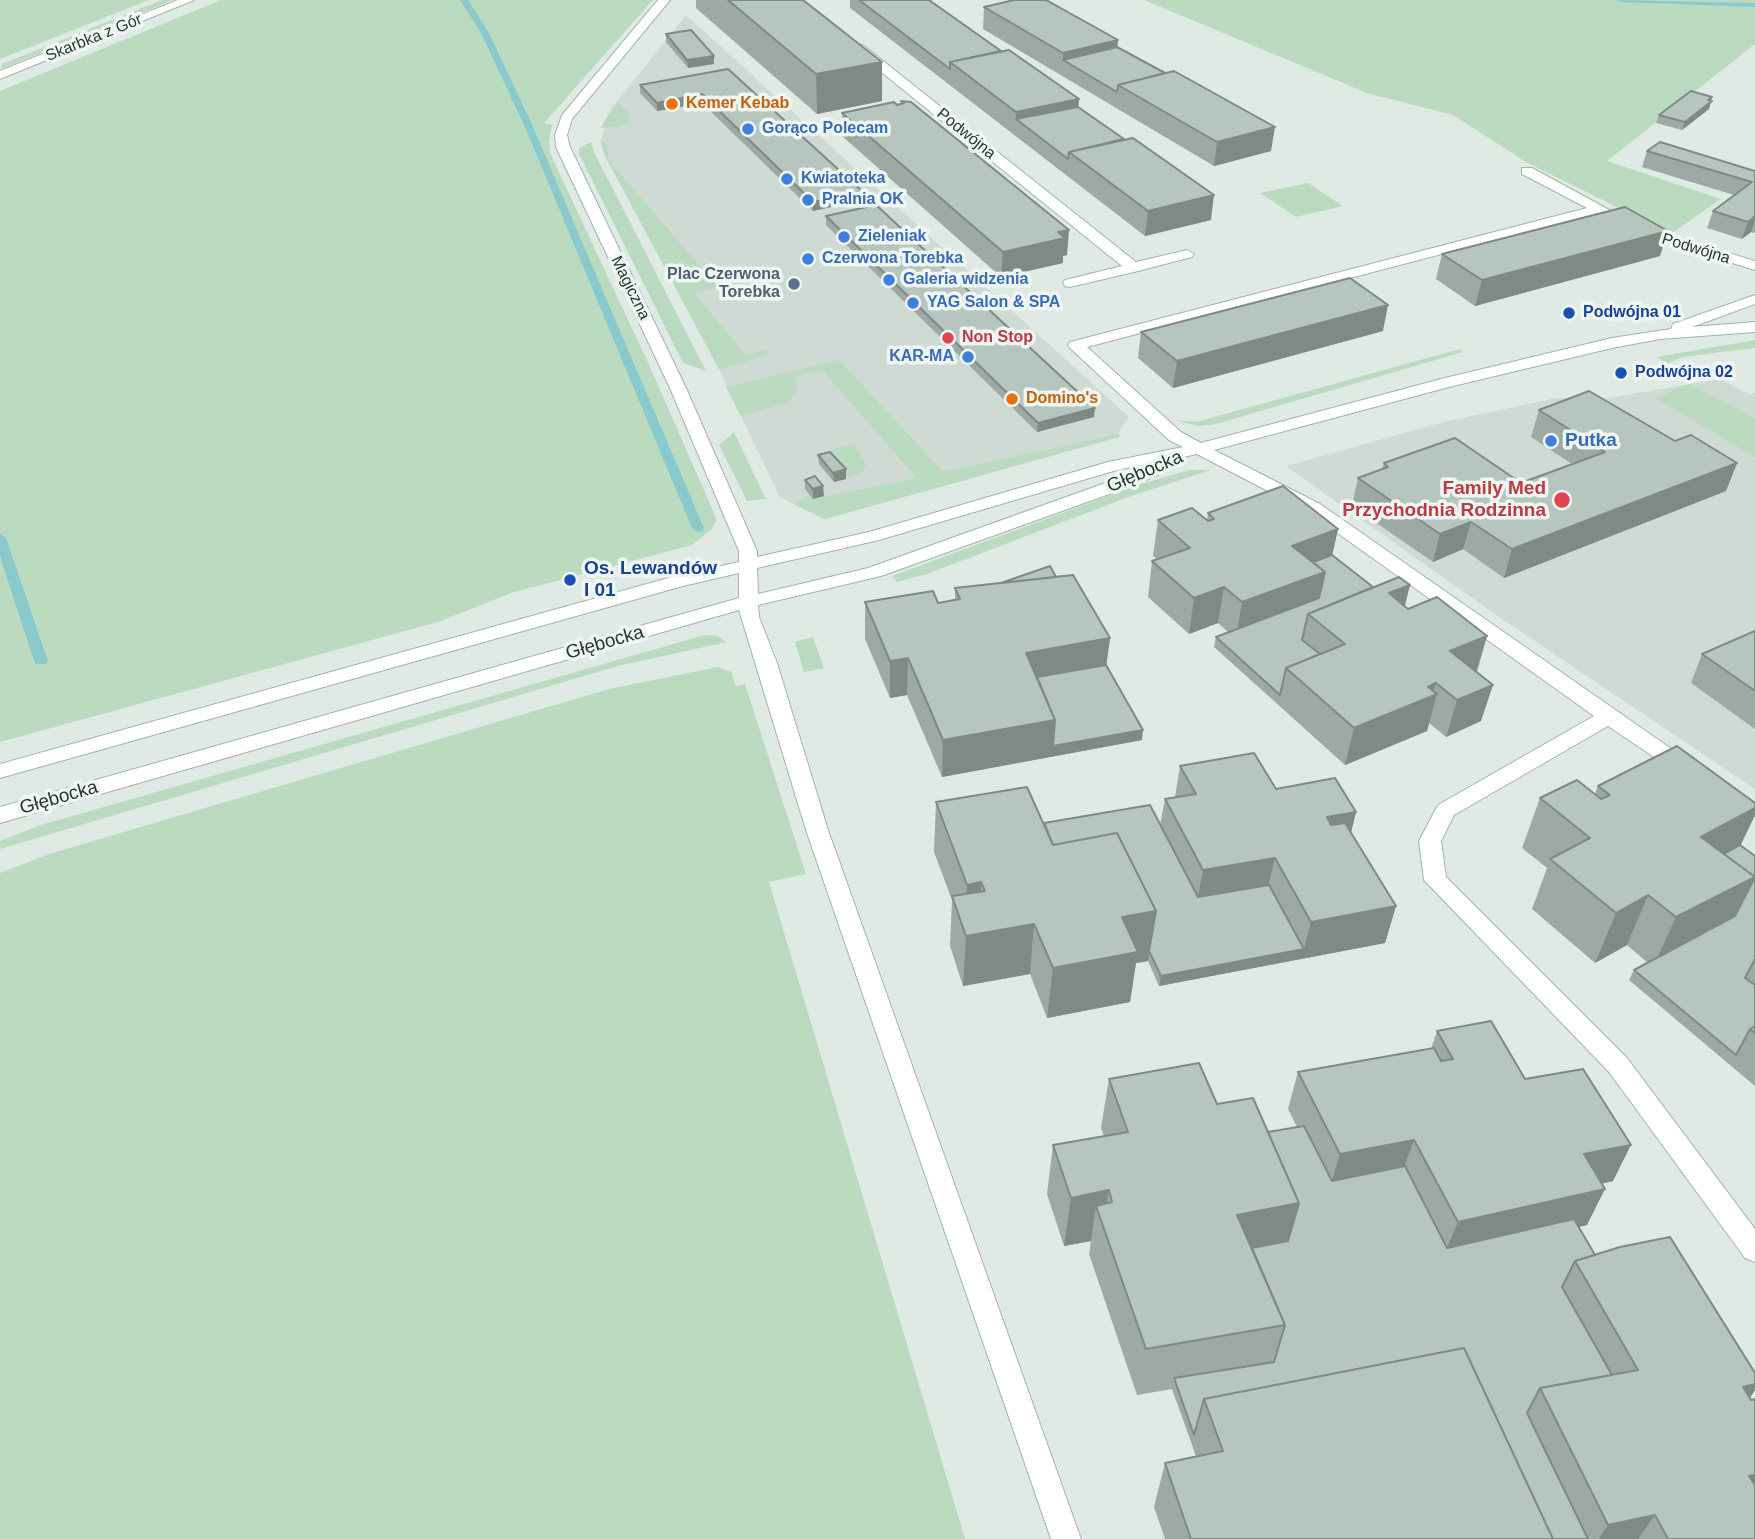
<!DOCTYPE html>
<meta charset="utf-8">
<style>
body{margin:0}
canvas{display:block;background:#e0eae5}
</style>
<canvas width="1755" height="1539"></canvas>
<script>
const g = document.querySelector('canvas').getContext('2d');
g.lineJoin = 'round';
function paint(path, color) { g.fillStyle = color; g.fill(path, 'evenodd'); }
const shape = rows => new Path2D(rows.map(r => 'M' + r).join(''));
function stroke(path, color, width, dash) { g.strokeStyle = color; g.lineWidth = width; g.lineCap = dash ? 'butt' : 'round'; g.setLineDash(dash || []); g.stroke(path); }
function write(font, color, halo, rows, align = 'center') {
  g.font = font + ' Helvetica,sans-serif'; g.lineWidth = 7; g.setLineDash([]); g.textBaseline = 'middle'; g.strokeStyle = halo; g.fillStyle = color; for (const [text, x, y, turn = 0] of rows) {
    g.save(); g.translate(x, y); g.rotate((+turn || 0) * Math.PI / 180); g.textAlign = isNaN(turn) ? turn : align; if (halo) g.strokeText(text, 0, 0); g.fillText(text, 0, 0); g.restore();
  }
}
const built = shape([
 [686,15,1129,417,1119,431,1119,437,825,519,798,507,779,496,719,369,604,154,601,140,605,129,601,128,611,109],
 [1720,379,1750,395,1755,393,1755,789,1489,610,1286,466,1444,422,1556,398,1603,399]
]);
const green = shape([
 [0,0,149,0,0,59],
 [162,0,173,0,1,69,2,64],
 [221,0,653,0,544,123,552,125,549,141,550,153,651,369,717,520,711,530,692,545,511,593,438,622,0,742,0,91],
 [1144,0,1755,0,1755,44,1607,161,1721,199,1671,234,1526,162,1453,115,1367,93],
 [618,101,630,115,629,122,617,127,601,128],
 [601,140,607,144,609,161,718,287,694,293,745,354,770,349,765,356,719,369,604,154],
 [591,142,593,150,706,371,683,363,579,154,579,148],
 [1308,183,1343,206,1296,217,1260,193],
 [1755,340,1755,348,1682,357,1667,364,1657,357],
 [1460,349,1463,352,1216,424,1198,426,1175,420,1196,422],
 [839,360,943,472,1121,434,1119,437,825,519,794,504,810,495,814,499,917,478,822,370,795,377,799,389,789,402,744,415,740,415,726,387],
 [1689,384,1755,418,1755,457,1656,398],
 [734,432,766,499,747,501,719,445],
 [853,444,866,464,862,473,849,478,827,451],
 [1189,470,1211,470,1131,496,927,574,897,582,892,576,1138,485],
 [705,635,717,636,727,642,618,666,0,849,0,841,41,825],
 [813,637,824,668,804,672,795,642],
 [718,667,731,672,736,686,745,684,806,874,769,882,965,1539,0,1539,0,873,49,854,609,689]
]);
const stream = shape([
 [460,0,468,0,489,33,533,127,704,528,702,531,698,532,692,528,525,127,481,33,460,0],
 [1617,0,1755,3,1755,7,1621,2,1617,0],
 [0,534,6,538,48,661,46,664,36,664,34,661,0,556,0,534]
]);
const minor = shape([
 [178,0,194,0,0,79,0,71,178,0],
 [658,0,670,0,572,119,567,135,570,147,686,388,757,551,757,557,869,532,1108,462,1183,447,1169,440,1070,348,1068,345,1070,342,1587,208,1522,174,1522,168,1532,168,1613,212,1611,215,1598,213,1087,347,1181,432,1201,443,1445,378,1612,338,1671,329,1673,324,1755,295,1755,304,1692,327,1755,322,1755,332,1660,339,1612,348,1449,387,1214,450,1320,504,1693,764,1696,769,1693,774,1679,774,1608,726,1454,815,1441,841,1446,877,1627,1058,1755,1229,1755,1262,1745,1258,1609,1072,1424,880,1419,841,1438,805,1594,716,1308,512,1197,454,1170,460,1176,464,1173,468,1137,484,881,576,758,605,759,617,777,663,828,830,1081,1539,1051,1539,806,830,739,610,0,823,0,807,739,598,739,573,683,586,0,778,0,764,672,577,739,562,739,551,670,388,556,147,555,135,562,115,658,0],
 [1157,462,1125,476,868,568,758,594,757,568,879,540,1117,470,1157,462],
 [855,45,863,45,1136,262,1187,250,1194,254,1192,257,1134,272,1070,287,1065,286,1063,283,1065,280,1122,266,855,51,855,45],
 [1640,226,1755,261,1755,270,1635,233,1635,227,1640,226]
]);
const wall = shape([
 [696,0,803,0,882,101,817,114,696,8],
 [850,0,929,0,1078,107,1211,220,1145,236,850,8],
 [984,7,1117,47,1271,151,1214,166,983,29],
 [666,34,714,56,714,64,688,68,666,42],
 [728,69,862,191,862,200,813,211,702,103,657,111,640,93,640,85],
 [901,101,1067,255,1063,256,1063,263,1001,277,842,136,842,113,901,104],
 [1711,101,1709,109,1682,130,1656,123,1659,115],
 [1647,151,1755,171,1755,233,1751,232,1742,239,1707,228,1713,211,1734,195,1642,167],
 [826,216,1094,417,1037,432,826,225],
 [1442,254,1660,256,1475,306,1436,279],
 [1383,331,1173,388,1138,358,1141,332],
 [1539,410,1675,441,1737,463,1726,491,1504,578,1463,549,1433,562,1352,506,1358,478,1382,469,1384,463,1521,483,1572,464,1531,437],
 [818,455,846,469,846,479,834,482,819,464],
 [805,480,824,496,813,499,805,489],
 [1208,513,1338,529,1332,555,1373,587,1408,609,1487,636,1477,672,1481,721,1446,737,1429,723,1427,731,1345,765,1214,647,1216,637,1228,632,1218,623,1189,634,1148,597,1152,561,1157,559,1153,556,1158,520,1207,521],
 [1056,577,1110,638,1106,665,1142,740,942,777,907,695,890,698,865,639,865,602,938,603,955,599,955,588],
 [1755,631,1755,729,1691,683,1702,654],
 [1180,766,1276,789,1356,812,1351,832,1396,906,1385,943,1159,986,1148,961,1136,963,1130,1002,1047,1018,1030,974,963,986,950,946,952,900,934,852,936,802,1044,823,1160,825,1165,799,1175,797],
 [1598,786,1755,803,1755,815,1740,845,1755,856,1755,1086,1629,980,1634,970,1648,963,1627,945,1595,963,1532,909,1547,868,1522,848,1540,798,1595,794],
 [1437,1031,1525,1079,1613,1181,1602,1184,1587,1225,1579,1227,1595,1255,1755,1390,1750,1398,1755,1539,1165,1539,1154,1507,1165,1463,1196,1456,1172,1389,1137,1395,1089,1254,1091,1241,1064,1246,1047,1194,1053,1145,1104,1136,1101,1128,1109,1079,1217,1104,1268,1132,1297,1127,1288,1109,1298,1072,1431,1049]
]);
const shadedWall = shape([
 [1118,40,1116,62,1063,60,1063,53],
 [714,56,714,64,688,68,687,60],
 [882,62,882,101,817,114,816,74],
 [702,94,702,103,657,111,657,103],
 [1712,97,1709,109,1682,130,1685,122],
 [1079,99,1077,123,1016,119,1016,112],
 [1275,127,1271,151,1214,166,1217,142],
 [862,191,862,200,813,211,813,202],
 [1214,195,1211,220,1145,236,1148,211],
 [1755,216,1755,220,1751,232,1742,239,1748,222],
 [1069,230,1067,255,1063,256,1063,263,1001,277,1003,252,1058,232],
 [1668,231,1660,256,1475,306,1482,280],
 [1388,305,1383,331,1173,388,1177,361],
 [1095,408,1094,417,1037,432,1038,423],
 [1737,463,1726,491,1504,578,1512,549],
 [846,469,846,479,834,482,833,473],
 [823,486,824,496,813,499,813,489],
 [1471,522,1463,549,1433,562,1440,534],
 [1338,529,1330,565,1294,578,1292,546],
 [1325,572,1317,608,1236,638,1242,602],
 [1410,585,1401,622,1389,593],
 [1224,587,1218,623,1189,634,1194,598],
 [1487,636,1476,672,1450,651],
 [1110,638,1105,675,1028,689,1026,653],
 [908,658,907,695,890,698,890,661],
 [1436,683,1432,696,1437,694,1427,731,1345,765,1354,728],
 [1493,685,1481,721,1446,737,1457,700],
 [1055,720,1143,730,1142,740,942,777,943,740],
 [1755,808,1755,815,1736,855,1689,881,1701,837],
 [1356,812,1347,849,1327,817],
 [1275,858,1266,895,1196,907,1203,870],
 [1755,877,1730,927,1653,967,1676,917],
 [981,882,978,932,964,932,967,885],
 [1648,895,1627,945,1595,963,1616,913],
 [1396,906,1385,943,1159,986,1161,976,1304,949,1311,922],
 [1156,911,1148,961,1136,963,1130,1002,1047,1018,1053,968,1122,917],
 [1034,924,1030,974,963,986,966,936],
 [1414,1140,1401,1176,1329,1191,1340,1154],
 [1631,1145,1613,1181,1567,1191,1584,1154],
 [1605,1189,1587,1225,1443,1257,1458,1222],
 [1109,1190,1103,1226,1096,1206,1091,1241,1064,1246,1071,1198],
 [1299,1203,1285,1251,1231,1262,1237,1215],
 [1755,1384,1755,1390,1737,1416,1743,1387],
 [1755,1475,1755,1502,1749,1476],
 [1655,1515,1638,1539,1599,1539,1608,1525]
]);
const building = shape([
 [728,0,803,0,882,62,816,74,728,0],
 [859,0,929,0,1001,51,950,62,950,69,859,0],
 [1014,0,1046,0,1118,40,1063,53,984,7,1014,0],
 [691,30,714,56,687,60,666,34,691,30],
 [1117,47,1165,73,1118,85,1117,92,1063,60,1117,47],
 [1009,50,1079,99,1016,112,950,62,1009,50],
 [728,69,862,191,813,202,702,94,657,103,640,85,728,69],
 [1174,71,1275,127,1217,142,1118,85,1174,71],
 [1691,91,1712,97,1708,100,1712,101,1685,122,1659,115,1691,91],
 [901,101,911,102,1069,230,1058,232,1065,238,1003,252,842,113,894,102,897,105,904,103,901,101],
 [1078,107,1124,139,1069,152,1068,159,1016,119,1078,107],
 [1133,138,1214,195,1148,211,1069,152,1133,138],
 [1660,142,1755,171,1755,216,1748,222,1713,211,1752,182,1647,151,1660,142],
 [876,205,1095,408,1038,423,826,216,876,205],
 [1625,207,1668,231,1482,280,1442,254,1625,207],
 [1350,278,1388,305,1177,361,1141,332,1350,278],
 [1589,391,1675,441,1691,435,1737,463,1512,549,1471,522,1440,534,1358,478,1388,467,1384,463,1455,438,1521,483,1605,452,1539,410,1589,391],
 [830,452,846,469,833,473,818,455,830,452],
 [815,476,823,486,813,489,805,480,815,476],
 [1283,486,1338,529,1292,546,1325,572,1242,602,1224,587,1194,598,1152,561,1190,548,1158,520,1192,508,1208,521,1214,519,1208,513,1283,486],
 [1332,555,1373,587,1308,614,1302,640,1320,654,1286,668,1280,695,1216,637,1319,598,1325,572,1313,562,1332,555],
 [1050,566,1056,577,1001,583,1050,566],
 [1073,575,1110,638,1026,653,1055,720,943,740,908,658,890,661,865,602,933,591,938,603,960,599,955,588,1073,575],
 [1399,577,1410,585,1389,593,1408,609,1437,597,1487,636,1450,651,1493,685,1457,700,1436,683,1428,687,1437,694,1354,728,1286,668,1345,644,1308,614,1399,577],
 [1755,631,1755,691,1702,654,1755,631],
 [1106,665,1143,730,1053,746,1055,720,1037,677,1106,665],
 [1677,746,1755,803,1755,808,1701,837,1755,877,1676,917,1648,895,1616,913,1550,859,1590,838,1540,798,1577,780,1601,799,1610,795,1598,786,1677,746],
 [1254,753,1276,789,1335,778,1356,812,1327,817,1331,825,1345,823,1396,906,1311,922,1275,858,1203,870,1165,799,1196,794,1180,766,1254,753],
 [1027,787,1053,845,1117,833,1156,911,1122,917,1138,952,1053,968,1034,924,966,936,952,896,985,891,981,882,967,885,936,802,1027,787],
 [1150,805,1198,897,1269,885,1304,949,1161,976,1149,951,1156,911,1117,833,1053,845,1044,823,1150,805],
 [1740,845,1755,856,1755,959,1745,978,1755,985,1755,1026,1750,1029,1736,1055,1634,970,1735,916,1755,877,1724,854,1740,845],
 [1491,1021,1525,1079,1583,1069,1631,1145,1584,1154,1605,1189,1458,1222,1414,1140,1340,1154,1298,1072,1434,1048,1441,1061,1453,1059,1437,1031,1491,1021],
 [1755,1026,1755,1033,1750,1029,1755,1026],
 [1199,1063,1217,1104,1253,1098,1299,1203,1237,1215,1285,1325,1146,1349,1096,1206,1112,1202,1109,1190,1071,1198,1053,1145,1128,1132,1109,1079,1199,1063],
 [1304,1126,1332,1181,1405,1166,1447,1248,1574,1219,1595,1255,1575,1261,1562,1287,1612,1375,1540,1388,1527,1413,1588,1539,1553,1539,1464,1348,1204,1399,1194,1435,1174,1378,1274,1362,1285,1325,1252,1248,1288,1241,1299,1203,1268,1132,1304,1126],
 [1670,1237,1755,1373,1755,1384,1743,1387,1751,1400,1755,1399,1755,1475,1749,1476,1755,1485,1755,1539,1668,1539,1655,1515,1608,1525,1540,1388,1638,1370,1575,1261,1620,1247,1670,1237],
 [1464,1348,1553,1539,1191,1539,1165,1463,1223,1451,1204,1399,1464,1348]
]);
const markers = [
 [672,104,7,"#e8710a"],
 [748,129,7,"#3f7fe0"],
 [787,179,7,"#3f7fe0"],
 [808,200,7,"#3f7fe0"],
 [844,237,7,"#3f7fe0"],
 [808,259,7,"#3f7fe0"],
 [889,280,7,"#3f7fe0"],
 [794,284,7,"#5c6f8a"],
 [913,303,7,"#3f7fe0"],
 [1569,313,7,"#1a4fb4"],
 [948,338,7,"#e0444e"],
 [968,357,7,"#3f7fe0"],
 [1621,373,7,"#1a4fb4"],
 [1012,399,7,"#e8710a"],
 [1551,441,7,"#3f7fe0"],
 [1562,500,9,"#e0444e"],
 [570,580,7,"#1a4fb4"]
];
const farStreetnames = [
 ["Skarbka z Gór",94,38,-22],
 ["Podwójna",966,134,39],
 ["Podwójna",1696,249,17],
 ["Magiczna",630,288,64]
];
const farFoodnames = [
 ["Kemer Kebab",686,104],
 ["Domino's",1026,399]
];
const farShopnames = [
 ["Gorąco Polecam",762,129],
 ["Kwiatoteka",801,179],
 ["Pralnia OK",822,200],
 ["Zieleniak",858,237],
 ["Czerwona Torebka",822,259],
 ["Galeria widzenia",903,280],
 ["YAG Salon & SPA",927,303],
 ["KAR-MA",954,357,"right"]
];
const farServicenames = [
 ["Plac Czerwona",780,275],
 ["Torebka",780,293]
];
const farTransitnames = [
 ["Podwójna 01",1583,313],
 ["Podwójna 02",1635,373]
];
const farHealthnames = [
 ["Non Stop",962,338]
];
const shopNames = [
 ["Putka",1565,441]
];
const streetNames = [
 ["Głębocka",1145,472,-23],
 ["Głębocka",605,643,-16],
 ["Głębocka",59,798,-16]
];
const healthNames = [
 ["Family Med",1546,489],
 ["Przychodnia Rodzinna",1546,511]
];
const transitNames = [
 ["Os. Lewandów",584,569],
 ["I 01",584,591]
];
paint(built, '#cedad3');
paint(green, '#badbbf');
paint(stream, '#8acacd');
stroke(minor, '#a3b2ab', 2);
paint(minor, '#fff');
paint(wall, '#9da9a3');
paint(shadedWall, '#7f8a84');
paint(building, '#b6c5bd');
stroke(building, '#7f8a84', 2);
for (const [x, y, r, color] of markers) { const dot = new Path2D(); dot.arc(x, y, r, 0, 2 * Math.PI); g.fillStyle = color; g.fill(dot); stroke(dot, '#f0f7f3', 2.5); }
write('16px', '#223a31', '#f0f7f3', farStreetnames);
write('bold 16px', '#c56008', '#f0f7f3', farFoodnames, 'left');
write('bold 16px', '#366cbe', '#f0f7f3', farShopnames, 'left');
write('bold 16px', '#4e5e75', '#f0f7f3', farServicenames, 'right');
write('bold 16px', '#164399', '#f0f7f3', farTransitnames, 'left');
write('bold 16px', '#be3a42', '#f0f7f3', farHealthnames, 'left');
write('bold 19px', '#366cbe', '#f0f7f3', shopNames, 'left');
write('19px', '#223a31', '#f0f7f3', streetNames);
write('bold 19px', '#be3a42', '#f0f7f3', healthNames, 'right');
write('bold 19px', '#164399', '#f0f7f3', transitNames, 'left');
</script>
